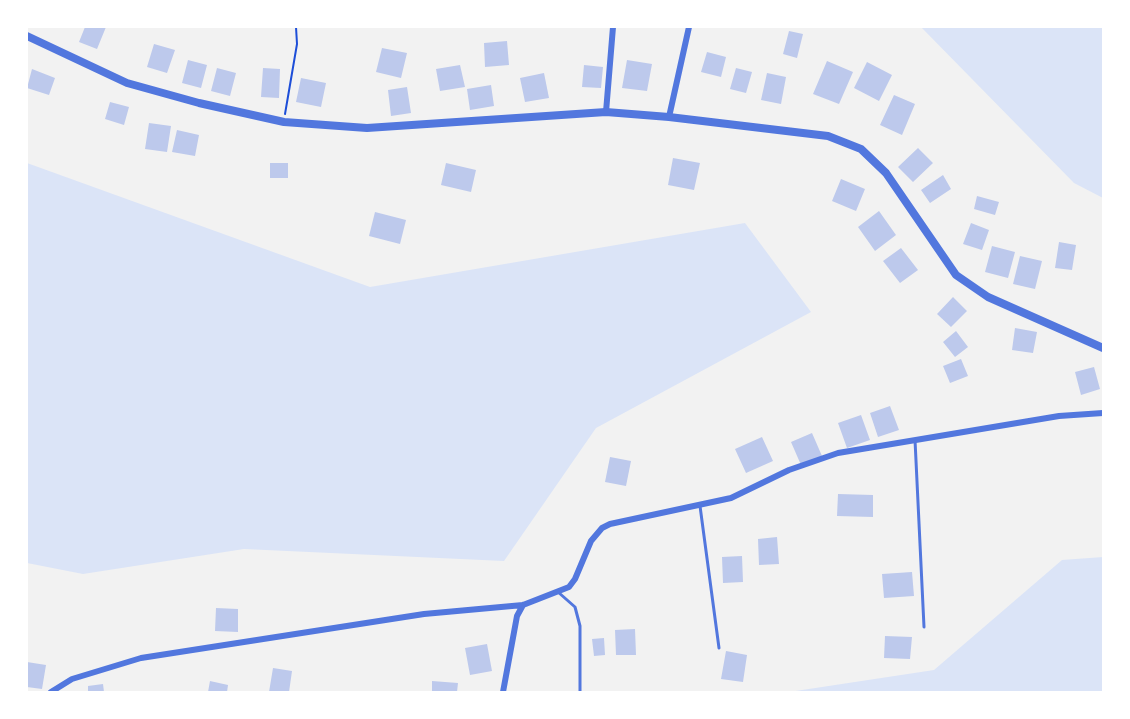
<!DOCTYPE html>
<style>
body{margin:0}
#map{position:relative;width:1130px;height:719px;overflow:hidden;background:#f2f2f2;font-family:"Roboto Condensed",sans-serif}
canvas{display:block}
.frame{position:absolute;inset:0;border:28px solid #fff;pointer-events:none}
</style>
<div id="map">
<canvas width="1130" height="719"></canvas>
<div class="frame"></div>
</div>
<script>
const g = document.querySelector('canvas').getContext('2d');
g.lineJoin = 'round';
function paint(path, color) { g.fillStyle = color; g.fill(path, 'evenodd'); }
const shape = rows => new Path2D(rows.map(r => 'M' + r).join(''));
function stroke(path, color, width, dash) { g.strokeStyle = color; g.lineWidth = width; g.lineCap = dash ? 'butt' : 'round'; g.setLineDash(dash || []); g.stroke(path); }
const green = shape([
 [921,27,1103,27,1103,198,1074,183],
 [27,163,370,287,745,223,811,312,596,428,504,561,244,549,83,574,27,563],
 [1103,557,1103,692,789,692,934,670,1062,560]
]);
const building = shape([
 [85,27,106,27,97,49,79,42],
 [789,31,803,34,797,58,783,54],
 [507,41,509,65,485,67,484,43],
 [154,44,175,50,167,73,147,67],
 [382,48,407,53,401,78,376,72],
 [707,52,726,57,721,77,701,72],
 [188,60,207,65,201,88,182,83],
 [627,60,652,64,647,91,622,88],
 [827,61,853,72,839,104,813,94],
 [867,62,892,75,879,101,854,88],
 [460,65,465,87,440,91,436,69],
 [584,65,603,67,601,88,582,87],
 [217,68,236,73,230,96,211,91],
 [263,68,280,69,279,98,261,97],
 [736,68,752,72,746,93,730,89],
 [32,69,55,78,49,95,27,88],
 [544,73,549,98,525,102,520,78],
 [767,73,786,77,781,104,761,100],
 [301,78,326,83,321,107,296,102],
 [491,85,494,106,470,110,467,89],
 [407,87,411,113,391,116,388,90],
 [894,95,915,104,902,135,880,125],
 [110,102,129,107,124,125,105,119],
 [149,123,171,126,167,152,145,149],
 [177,130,199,135,195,156,172,152],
 [918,148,933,163,913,182,898,167],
 [673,158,700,163,694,190,668,185],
 [270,163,288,163,288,178,270,178],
 [446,163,476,170,471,192,441,185],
 [943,175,951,189,930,203,921,190],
 [841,179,865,189,856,211,832,201],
 [977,196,999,202,995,215,974,209],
 [879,211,896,235,875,251,858,227],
 [375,212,406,220,400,244,369,236],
 [971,223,989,230,982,250,963,244],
 [1059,242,1076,245,1072,270,1055,268],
 [992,246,1015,252,1008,278,985,272],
 [901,248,918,270,900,283,883,261],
 [1020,256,1042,261,1035,289,1013,284],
 [953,297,967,311,951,327,937,314],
 [1015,328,1037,332,1033,353,1012,350],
 [956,331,968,347,955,357,943,342],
 [961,359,968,376,950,383,943,366],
 [1094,367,1100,389,1081,395,1075,372],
 [890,406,899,430,878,437,870,413],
 [861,415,870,440,847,448,838,423],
 [812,433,822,456,801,465,791,442],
 [762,437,773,461,746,473,735,449],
 [610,457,631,461,626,486,605,482],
 [838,494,873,495,873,517,837,516],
 [777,537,779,564,759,565,758,539],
 [742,556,743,582,723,583,722,557],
 [912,572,914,596,884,598,882,574],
 [216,608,238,609,238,632,215,631],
 [635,629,636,655,616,655,615,630],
 [885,636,912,637,910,659,884,658],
 [604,638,605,655,594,656,592,639],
 [487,644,492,671,470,675,465,648],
 [726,651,747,655,743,682,721,679],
 [27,662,46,665,42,689,27,687],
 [273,668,292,671,289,692,269,692],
 [210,681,228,685,227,692,208,692],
 [432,681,458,683,457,692,432,692],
 [103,684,104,692,88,692,88,686]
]);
const path = shape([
 [285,114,297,44,296,27]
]);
const service = shape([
 [915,440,924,627],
 [700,506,719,648],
 [558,592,575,607,580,626,580,692]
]);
const minor = shape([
 [606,112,613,27],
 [669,117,689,27],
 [51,692,72,679,141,658,424,614,523,605,569,587,575,579,591,541,602,528,610,524,731,498,789,470,838,453,1059,416,1103,413],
 [503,692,517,616,523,605]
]);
const tertiary = shape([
 [27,36,127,83,199,103,284,122,367,128,606,112,669,117,828,136,861,149,886,173,956,275,988,297,1103,348]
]);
paint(green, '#dbe4f7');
paint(building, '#bdc9ec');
stroke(path, '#1d4ed8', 2);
stroke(service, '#5277de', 3);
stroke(minor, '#5277de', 6);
stroke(tertiary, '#5277de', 8);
</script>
